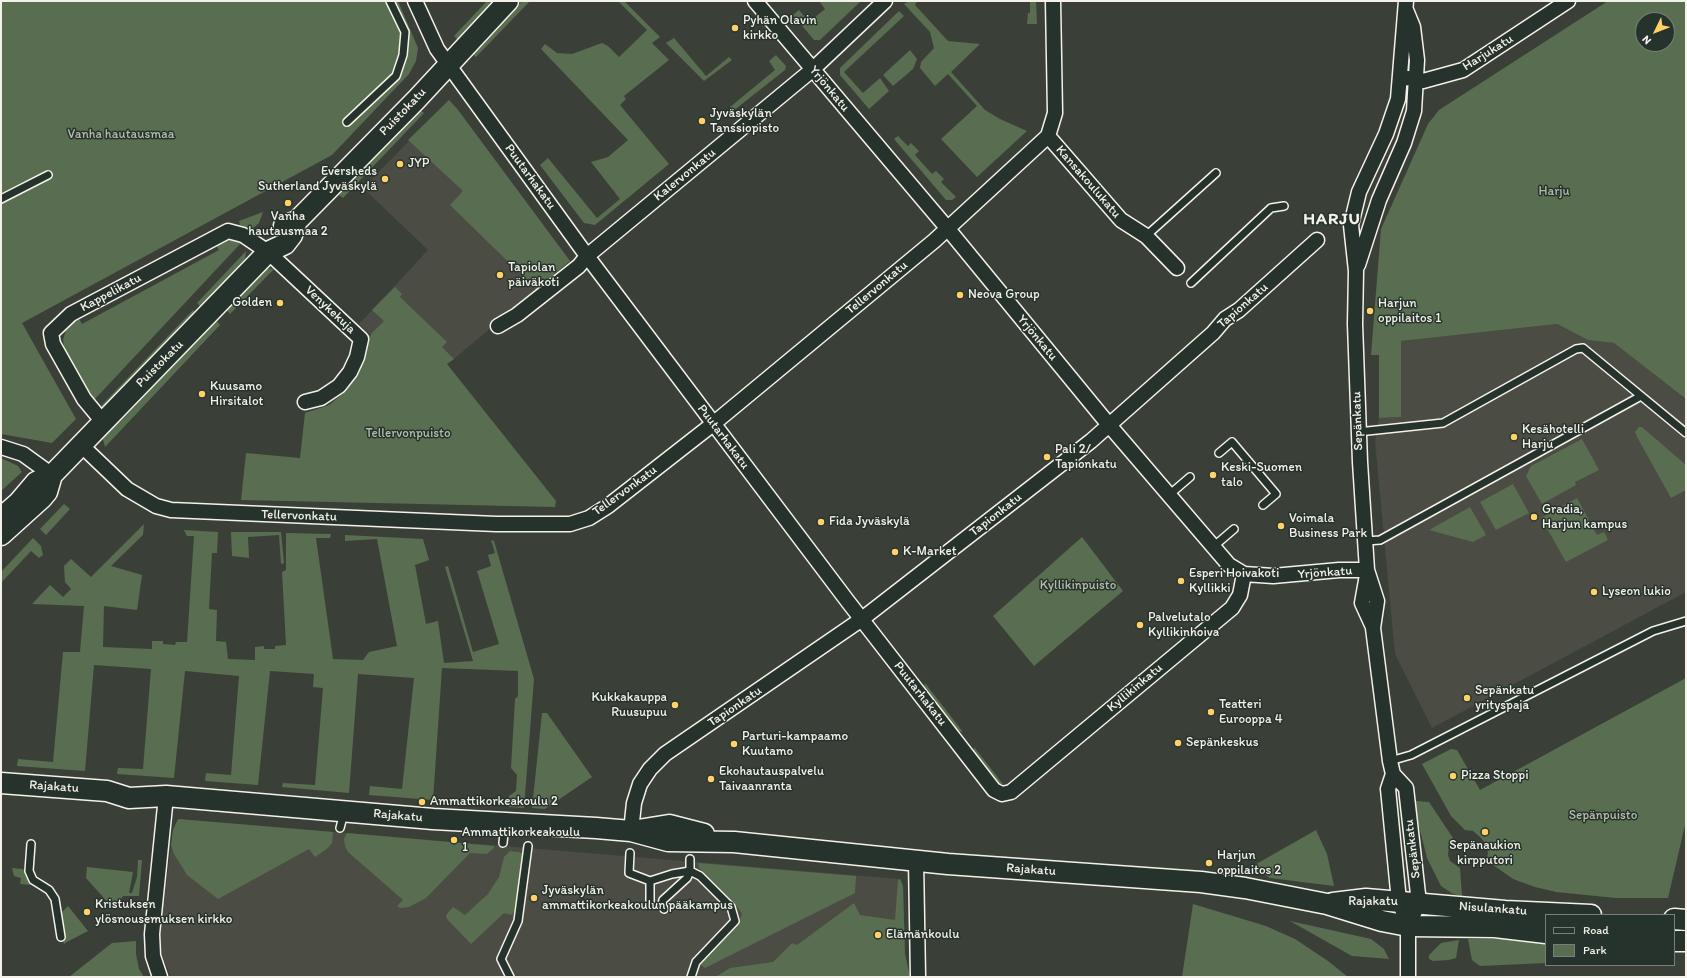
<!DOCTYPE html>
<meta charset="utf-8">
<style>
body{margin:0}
#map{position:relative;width:1687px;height:978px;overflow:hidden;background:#3a4038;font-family:Itim,sans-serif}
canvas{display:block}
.frame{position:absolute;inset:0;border:2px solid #f4f1e8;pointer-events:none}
.legend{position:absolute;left:1545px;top:914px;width:130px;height:52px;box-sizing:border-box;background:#26332d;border:1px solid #787f78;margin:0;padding:5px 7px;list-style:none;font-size:12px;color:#f4f1e8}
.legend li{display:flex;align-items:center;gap:8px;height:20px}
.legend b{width:20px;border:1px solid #787f78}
.north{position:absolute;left:1635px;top:12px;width:40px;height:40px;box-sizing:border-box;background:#26332d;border:1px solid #787f78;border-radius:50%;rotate:227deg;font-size:11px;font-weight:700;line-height:16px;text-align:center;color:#f4f1e8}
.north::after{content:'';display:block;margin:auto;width:14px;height:18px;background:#ffd166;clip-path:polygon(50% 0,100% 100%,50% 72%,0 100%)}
</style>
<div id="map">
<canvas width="1687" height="978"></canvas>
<div class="frame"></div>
<ul class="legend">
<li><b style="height:5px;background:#26332d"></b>Road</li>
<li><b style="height:11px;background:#596d50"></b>Park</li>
</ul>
<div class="north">N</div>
</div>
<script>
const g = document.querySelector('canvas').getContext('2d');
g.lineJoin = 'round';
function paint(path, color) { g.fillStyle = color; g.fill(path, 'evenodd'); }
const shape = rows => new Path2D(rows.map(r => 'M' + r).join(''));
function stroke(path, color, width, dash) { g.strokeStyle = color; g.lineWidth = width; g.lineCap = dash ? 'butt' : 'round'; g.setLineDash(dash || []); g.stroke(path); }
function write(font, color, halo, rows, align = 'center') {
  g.font = font + ' Itim,sans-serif'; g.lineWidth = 3; g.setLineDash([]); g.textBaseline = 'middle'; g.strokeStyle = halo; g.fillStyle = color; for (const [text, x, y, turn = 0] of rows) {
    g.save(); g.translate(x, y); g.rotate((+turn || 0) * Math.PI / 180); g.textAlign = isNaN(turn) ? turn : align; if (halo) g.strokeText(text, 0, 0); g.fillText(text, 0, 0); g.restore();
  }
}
const built = shape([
 [449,100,458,110,570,261,454,359,443,366,401,363,359,324,428,250,363,188],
 [1557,324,1588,340,1614,343,1686,399,1686,592,1432,728,1395,654,1375,441,1379,418,1401,417,1401,341],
 [178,819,900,879,903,886,905,954,910,977,171,977,162,955,158,932,165,895,173,830]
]);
const green = shape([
 [1,1,398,1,418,48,416,61,409,74,332,155,22,323,76,419,52,443,1,434],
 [487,1,494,1,458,40,454,36],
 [522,1,530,1,476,57,472,54],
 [618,1,624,1,660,37,652,43,669,60,624,96,626,99,620,105,669,164,595,225,584,223,540,165,548,158,597,218,620,199,591,162,608,157,628,140,541,49,545,44,557,53,572,54,602,43,608,46,619,57,647,30],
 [819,1,861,1,820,40,814,40,793,15,799,10,809,22,825,9],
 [909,1,917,1,915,5,948,41,980,44,951,72,985,110,1000,119,1027,131,977,177,941,139,977,106,948,74,935,86,920,68,921,62,934,48,930,32,904,4],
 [1030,1,1036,1,1037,24,1027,24,1028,13,1030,13],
 [1608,1,1686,1,1686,399,1614,343,1588,340,1557,324,1401,341,1401,417,1379,418,1379,355,1371,355,1381,229,1428,124,1439,110],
 [1643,20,1667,20,1667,44,1643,44],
 [899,11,904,16,844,72,863,93,880,78,889,91,869,109,840,75,840,68],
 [674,38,706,76,729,57,732,60,704,81,666,43],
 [910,50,917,59,913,69,893,86,883,75],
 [776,55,786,66,785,70,733,111,730,107,775,70,769,61],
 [449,100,458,110,570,261,536,289,450,205,463,191,408,140],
 [419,109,424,113,343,198,339,195,349,178,357,175],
 [898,136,908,146,911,143,919,151,915,155,932,174,936,171,944,179,941,182,956,197,952,200,946,200,894,139],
 [263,212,259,223,251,230,240,225,239,221],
 [223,239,231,239,241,243,95,399,89,395,65,351,63,340,66,330,78,317,82,324,219,250,215,243],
 [246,251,245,259,201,307,197,303],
 [264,268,274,269,230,314,226,309],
 [395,287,402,294,400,297,447,342,442,347,454,359,447,364,556,501,555,507,241,500,246,453,300,458,305,413,329,405,346,391,362,364,371,334,384,321,372,310],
 [193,310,196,314,114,401,100,407],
 [216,320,220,325,105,447,103,439,108,430,122,420],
 [1639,427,1642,427,1686,465,1686,490,1671,498,1637,437,1635,432],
 [1582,439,1599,470,1575,482,1576,485,1542,504,1526,476,1531,466],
 [1,458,18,466,22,472,1,491],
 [1513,484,1529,513,1496,530,1480,502],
 [1577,498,1597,535,1604,532,1608,540,1566,562,1541,518],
 [64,504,70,509,46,535,40,529],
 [1470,507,1486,535,1473,542,1429,530],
 [144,524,143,535,111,566,142,575,137,610,104,606,103,647,152,649,152,641,163,641,163,644,175,645,176,642,187,642,194,536,187,536,184,530,218,532,217,553,212,553,209,609,217,610,216,641,226,642,228,659,255,660,255,647,264,646,264,649,275,649,275,646,286,645,282,572,286,570,286,533,331,534,330,538,316,538,333,659,363,660,369,652,397,646,377,539,345,541,345,535,423,539,429,560,415,565,426,624,438,621,444,663,473,661,445,567,448,566,473,652,499,644,477,571,491,566,488,555,495,553,491,540,494,541,534,679,524,808,509,807,509,796,516,791,517,775,511,768,515,699,518,696,518,671,442,668,433,800,369,795,370,786,402,789,414,678,358,674,349,793,282,787,283,783,315,785,323,688,313,687,314,674,270,671,258,785,205,781,206,773,231,775,239,676,185,671,174,778,117,774,118,768,143,769,151,669,94,665,85,771,17,766,18,759,53,762,63,652,80,652,84,606,32,604,50,585,63,597,71,589,65,582,64,566,71,559,91,577],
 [231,532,281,532,284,563,281,564,279,535,248,537,249,558,232,556],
 [1082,537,1123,591,1034,666,993,616],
 [33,538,41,546,43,555,39,558,31,551,1,583,1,572],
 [1686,678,1686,821,1668,898,1616,898,1556,892,1535,887,1513,879,1486,860,1488,853,1486,844,1480,837,1473,831,1465,830,1451,816,1422,764,1451,749,1457,750,1480,790],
 [925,683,963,732,957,731,924,689],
 [542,713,547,713,592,777,545,809,532,808],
 [974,747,1003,784,997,784,973,753],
 [1416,801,1429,802,1453,838,1449,843,1448,855,1450,861,1460,868,1462,896,1453,894,1441,886,1427,858,1416,814],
 [178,819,333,832,332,843,328,848,315,857,309,849,218,899,187,875,174,854,171,845,173,830],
 [1316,830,1327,854,1334,886,1270,878,1251,867],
 [347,833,494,846,494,848,487,854,470,853,426,898,409,907,400,908,397,906,403,900,348,852,345,846,344,839],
 [510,851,519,852,523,854,514,911,512,915,504,913,471,944,447,919,446,915,453,907,465,915,488,894,499,877,504,857],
 [138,860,142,860,139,896,123,896,116,908,111,906,86,878,87,867,133,872,129,893,132,893,137,877],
 [698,863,856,876,855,893,705,968,698,963,739,923,742,914,736,905,699,868],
 [12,868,23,869,32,885,20,884,21,878,14,876],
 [900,879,903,886,905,954,910,977,717,976,730,968,773,962,792,943,797,945,854,903,860,915,895,920,898,880],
 [1193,904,1266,926,1295,939,1328,961,1348,977,1182,977],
 [68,906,88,931,65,943,64,945,60,914],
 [1290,921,1371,939,1384,949,1389,959,1352,956],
 [1468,939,1518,939,1546,941,1546,963,1480,966,1472,960],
 [1459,940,1456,958,1449,960,1433,961,1429,959,1429,955,1441,943],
 [136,941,136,954,139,969,144,977,69,977,112,943]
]);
const lane = shape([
 [347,122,396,76,403,55,405,32,390,1],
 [1,199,48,175],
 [1146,236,1216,173],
 [1191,283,1271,208,1284,206],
 [1358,432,1443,423,1576,349,1583,348,1686,433],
 [1219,453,1232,442,1276,494,1263,505],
 [1169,495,1190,477],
 [1366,541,1380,540,1641,396],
 [1213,547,1234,529],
 [1390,761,1411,755,1653,631,1686,621],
 [340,828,344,813],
 [503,843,505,823],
 [31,844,29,871,33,880,49,890,55,899,61,937],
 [630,853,629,873,650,881,672,874,690,871,700,876,731,907,735,921,696,962,691,977],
 [650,881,650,902],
 [664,909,662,904,663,900,687,878,690,871,690,859],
 [510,977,501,959,518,921,528,846]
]);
const street = shape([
 [415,1,437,49,587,256,849,603,994,790,1002,794,1011,792,1232,608,1240,595,1244,574],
 [755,1,948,229,1109,425,1229,565,1244,574,1273,576,1339,570,1367,570],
 [1406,1,1398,99,1386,134,1359,192,1351,225,1356,271,1355,324,1360,462,1367,570,1377,601,1373,628,1390,761,1393,774,1406,788,1419,903,1408,926],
 [1407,78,1423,81,1463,70,1568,1],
 [1048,136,1121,220,1146,236,1177,268],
 [1358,265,1379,200,1404,143,1414,111,1417,60,1413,27,1406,10],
 [498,326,517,315,579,266,587,256,812,70,885,1],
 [103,422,84,399,53,344,51,333,71,314,228,231,243,235,268,252,361,339,357,357,350,372,339,386,321,398,305,402],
 [81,445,127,489,156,506,171,510,496,524,570,524,589,518,608,506,713,424,934,241,1048,136,1055,113,1053,1],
 [1,447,23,454,52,475],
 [1367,575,1362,603,1373,627],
 [1393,774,1388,789,1399,901,1408,926,1408,977],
 [631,831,634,803,640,784,650,769,665,754,862,619,1091,441,1213,333,1225,319,1239,310,1317,240],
 [916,860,918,977],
 [160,977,153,956,152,934,166,796]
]);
const secondary = shape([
 [284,226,297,221,416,100,508,1],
 [1,518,19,502,36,482,52,475,268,252,285,244,292,235,297,221],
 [1,535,42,498,47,492,52,475],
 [1,783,107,791,129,798,166,796,433,819,596,828,631,831,668,841,734,842,948,864,1201,882,1245,888,1327,904,1382,921,1408,926,1495,927,1546,933],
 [638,830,669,825,704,834],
 [1333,903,1366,899,1505,911,1591,915],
 [1674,919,1686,920],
 [1674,941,1686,941]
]);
const markers = [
 [735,28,4,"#ffd166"],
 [702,121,4,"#ffd166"],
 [400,164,4,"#ffd166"],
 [385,179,4,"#ffd166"],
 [288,203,4,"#ffd166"],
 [500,275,4,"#ffd166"],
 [960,295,4,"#ffd166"],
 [280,303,4,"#ffd166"],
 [1370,311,4,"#ffd166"],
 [202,394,4,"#ffd166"],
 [1514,437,4,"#ffd166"],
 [1047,457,4,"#ffd166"],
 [1213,475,4,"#ffd166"],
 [1534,517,4,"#ffd166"],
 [821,522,4,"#ffd166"],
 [1281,526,4,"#ffd166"],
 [895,552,4,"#ffd166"],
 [1181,581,4,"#ffd166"],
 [1594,592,4,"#ffd166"],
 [1140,625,4,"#ffd166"],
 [1467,698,4,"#ffd166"],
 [675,705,4,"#ffd166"],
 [1211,712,4,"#ffd166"],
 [1178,743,4,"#ffd166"],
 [734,744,4,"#ffd166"],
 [1453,776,4,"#ffd166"],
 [711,779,4,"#ffd166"],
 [422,802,4,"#ffd166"],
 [1485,832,4,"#ffd166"],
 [454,840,4,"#ffd166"],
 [1209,863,4,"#ffd166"],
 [534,898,4,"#ffd166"],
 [87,912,4,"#ffd166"],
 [878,935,4,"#ffd166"]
];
const poiNames = [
 ["Pyhän Olavin",743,21],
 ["kirkko",743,36],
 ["Jyväskylän",710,114],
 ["Tanssiopisto",710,129],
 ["JYP",408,164],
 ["Eversheds",377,172,"right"],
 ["Sutherland Jyväskylä",377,187,"right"],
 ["Vanha",288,217,"center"],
 ["hautausmaa 2",288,232,"center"],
 ["Tapiolan",508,268],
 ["päiväkoti",508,283],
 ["Neova Group",968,295],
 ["Golden",272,303,"right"],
 ["Harjun",1378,304],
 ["oppilaitos 1",1378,319],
 ["Kuusamo",210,387],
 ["Hirsitalot",210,402],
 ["Kesähotelli",1522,430],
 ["Harju",1522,445],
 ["Pali 2/",1055,450],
 ["Tapionkatu",1055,465],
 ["Keski-Suomen",1221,468],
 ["talo",1221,483],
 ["Gradia,",1542,510],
 ["Harjun kampus",1542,525],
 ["Voimala",1289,519],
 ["Business Park",1289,534],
 ["Fida Jyväskylä",829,522],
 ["K-Market",903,552],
 ["Esperi Hoivakoti",1189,574],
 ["Kyllikki",1189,589],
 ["Lyseon lukio",1602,592],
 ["Palvelutalo",1148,618],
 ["Kyllikinhoiva",1148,633],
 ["Sepänkatu",1475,691],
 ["yrityspaja",1475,706],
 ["Kukkakauppa",667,698,"right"],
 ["Ruusupuu",667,713,"right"],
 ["Teatteri",1219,705],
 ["Eurooppa 4",1219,720],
 ["Parturi-kampaamo",742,737],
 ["Kuutamo",742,752],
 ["Sepänkeskus",1186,743],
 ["Ekohautauspalvelu",719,772],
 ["Taivaanranta",719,787],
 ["Pizza Stoppi",1461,776],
 ["Ammattikorkeakoulu 2",430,802],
 ["Ammattikorkeakoulu",462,833],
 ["1",462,848],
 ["Sepänaukion",1485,846,"center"],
 ["kirpputori",1485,861,"center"],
 ["Harjun",1217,856],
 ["oppilaitos 2",1217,871],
 ["Jyväskylän",542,891],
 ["ammattikorkeakoulun pääkampus",542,906],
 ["Kristuksen",95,905],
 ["ylösnousemuksen kirkko",95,920],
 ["Elämänkoulu",886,935]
];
const streetNames = [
 ["Harjukatu",1488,53,-32],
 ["Yrjönkatu",829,89,50],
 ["Puistokatu",403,112,-46],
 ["Kalervonkatu",685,175,-39],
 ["Puutarhakatu",530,177,54],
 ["Kansakoulukatu",1088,182,49],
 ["Tellervonkatu",877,288,-40],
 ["Kappelikatu",111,293,-28],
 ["Tapionkatu",1243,306,-41],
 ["Venykekuja",330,310,43],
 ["Yrjönkatu",1037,338,50],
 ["Puistokatu",160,364,-45],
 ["Sepänkatu",1358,421,-92],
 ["Puutarhakatu",723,437,53],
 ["Tellervonkatu",625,491,-36],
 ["Tapionkatu",996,515,-38],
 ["Tellervonkatu",299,516,2],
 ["Yrjönkatu",1325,573,-4],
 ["Kyllikinkatu",1135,688,-40],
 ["Puutarhakatu",920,694,52],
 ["Tapionkatu",735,707,-34],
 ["Rajakatu",54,787,4],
 ["Rajakatu",398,816,5],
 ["Sepänkatu",1413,849,-97],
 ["Rajakatu",1031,870,4],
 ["Rajakatu",1373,902],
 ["Nisulankatu",1493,909,4]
];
const parkNames = [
 ["Vanha hautausmaa",121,135],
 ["Harju",1554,192],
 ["Tellervonpuisto",408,434],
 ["Kyllikinpuisto",1078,586],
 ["Sepänpuisto",1603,816]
];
const districtNames = [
 ["HARJU",1332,220]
];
paint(built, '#4b4c43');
paint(green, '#596d50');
stroke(lane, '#f4f1e8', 10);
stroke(street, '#f4f1e8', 17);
stroke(secondary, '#f4f1e8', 23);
stroke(lane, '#26332d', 7);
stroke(street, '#26332d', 14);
stroke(secondary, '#26332d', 20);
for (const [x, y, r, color] of markers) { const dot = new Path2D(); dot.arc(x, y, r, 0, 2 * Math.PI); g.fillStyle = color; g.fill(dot); stroke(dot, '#26332d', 1.5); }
write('13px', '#f4f1e8', '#26332d', poiNames, 'left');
write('13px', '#f4f1e8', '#26332d', streetNames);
write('13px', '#b6bcab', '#26332d', parkNames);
g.letterSpacing = '1px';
write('bold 17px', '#f4f1e8', '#26332d', districtNames);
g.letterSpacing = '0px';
</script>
